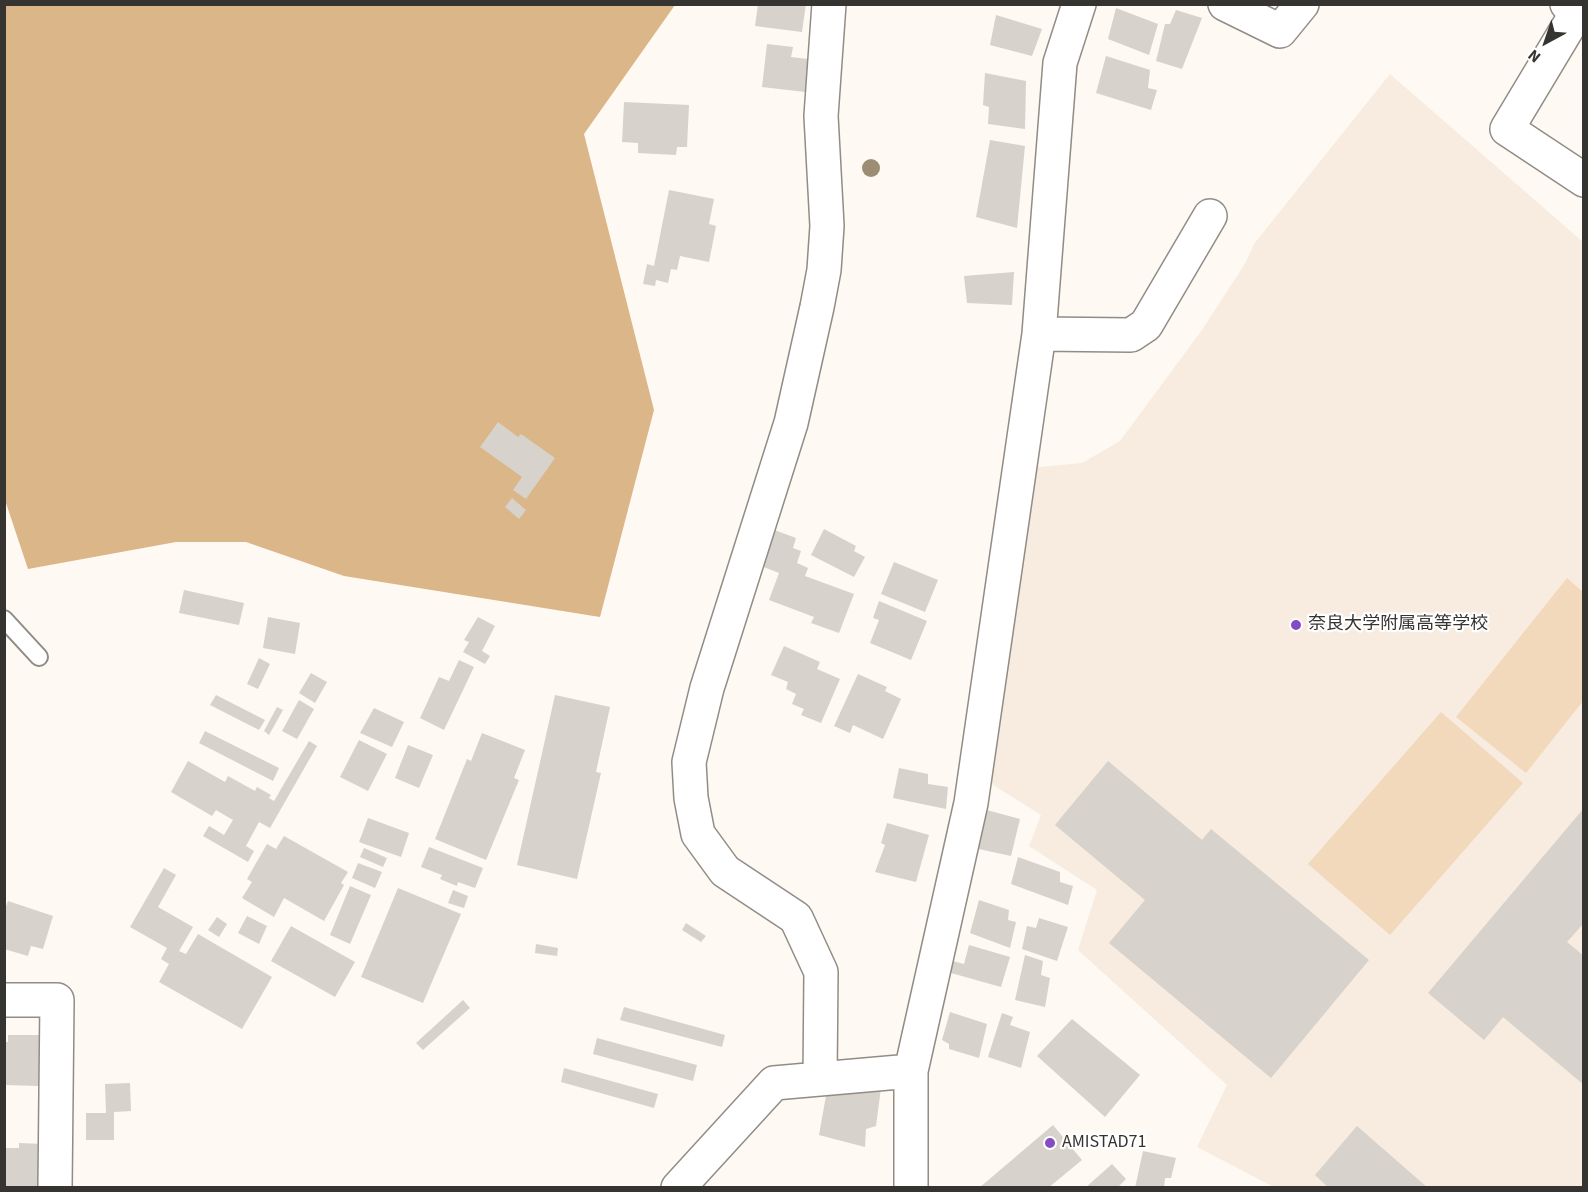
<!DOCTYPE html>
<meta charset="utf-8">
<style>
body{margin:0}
#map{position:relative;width:1588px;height:1192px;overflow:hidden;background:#fef9f2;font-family:"Source Sans 3",sans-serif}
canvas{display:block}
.frame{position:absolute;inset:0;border:6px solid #363431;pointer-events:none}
.north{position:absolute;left:1516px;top:12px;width:60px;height:60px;-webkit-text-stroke:4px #fff;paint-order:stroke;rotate:220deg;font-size:16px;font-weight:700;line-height:24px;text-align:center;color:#363431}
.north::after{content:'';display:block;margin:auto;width:21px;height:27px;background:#363431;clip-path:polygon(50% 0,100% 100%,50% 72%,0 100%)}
</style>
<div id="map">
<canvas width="1588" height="1192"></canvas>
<div class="frame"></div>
<div class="north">N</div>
</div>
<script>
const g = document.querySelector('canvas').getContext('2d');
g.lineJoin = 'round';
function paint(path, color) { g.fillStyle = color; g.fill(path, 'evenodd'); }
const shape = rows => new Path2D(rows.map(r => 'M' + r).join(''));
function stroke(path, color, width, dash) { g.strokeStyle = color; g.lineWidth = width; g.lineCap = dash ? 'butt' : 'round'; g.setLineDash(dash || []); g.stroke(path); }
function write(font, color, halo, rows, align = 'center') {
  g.font = font + ' "Source Sans 3","Noto Sans JP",sans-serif'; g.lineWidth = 4.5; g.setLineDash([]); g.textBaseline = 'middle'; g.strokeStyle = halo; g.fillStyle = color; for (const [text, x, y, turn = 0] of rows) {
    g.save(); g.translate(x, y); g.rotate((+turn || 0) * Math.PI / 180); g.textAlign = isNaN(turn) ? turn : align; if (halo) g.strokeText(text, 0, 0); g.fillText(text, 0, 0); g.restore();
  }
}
const built = shape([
 [1390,74,1583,242,1583,1187,1274,1187,1197,1147,1227,1085,1078,950,1097,890,1029,846,1041,815,987,781,1029,468,1082,463,1120,441,1202,330,1246,262,1254,244]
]);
const green = shape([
 [1567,578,1583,592,1583,701,1526,773,1456,717],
 [1441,712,1523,783,1390,935,1308,864]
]);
const forest = shape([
 [4,5,675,5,584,134,654,410,600,617,344,576,246,542,176,542,28,569,4,497]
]);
const building = shape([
 [758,4,806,4,802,32,755,26],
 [1116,8,1158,24,1149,55,1108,39],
 [1176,10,1202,18,1182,69,1156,61,1165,24,1170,24],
 [996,15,1042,29,1032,56,990,45],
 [767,44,793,47,791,57,808,59,805,92,762,87],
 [1106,56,1150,70,1148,88,1157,90,1151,110,1096,93],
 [985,73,1026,81,1025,129,988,124,989,107,983,105],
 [624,102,689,105,687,147,677,147,676,155,638,153,638,143,622,142],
 [990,140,1025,146,1017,228,976,217],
 [669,190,714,199,709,224,716,226,709,262,680,256,677,270,671,269,668,283,656,280,655,286,643,284,647,264,654,266],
 [1014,272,1012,305,967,303,964,276],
 [498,422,518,437,521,434,555,458,526,499,513,490,522,477,480,447],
 [512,498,526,510,519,519,505,507],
 [769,528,796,538,793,548,801,551,797,563,808,568,805,576,854,594,839,633,811,623,814,617,769,600,779,573,756,564],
 [824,529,856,546,854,551,865,557,854,577,811,555],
 [894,562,938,580,925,612,881,594],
 [184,590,244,603,239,625,179,613],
 [879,601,927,621,911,660,870,643,879,620,873,618],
 [268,617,300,623,295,654,263,648],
 [478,617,495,626,482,651,490,656,485,664,463,652,469,642,464,640],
 [784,646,820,662,817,669,840,679,821,723,801,715,804,709,792,704,796,694,786,689,788,682,771,675],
 [259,658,270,664,258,689,247,684],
 [459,660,474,667,444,730,420,718,439,677,449,681],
 [311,673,327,682,315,703,299,693],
 [858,674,887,687,885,691,901,699,883,739,853,725,850,733,834,726],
 [216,695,265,720,259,730,210,705],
 [555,695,610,707,596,772,601,773,577,879,517,865],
 [299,700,314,709,297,739,282,731],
 [277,707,283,710,269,735,264,731],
 [374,708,404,722,392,747,360,733],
 [205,731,279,768,273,781,199,743],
 [482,733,525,750,514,778,519,780,486,860,435,839,467,759,471,761],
 [359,740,387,754,368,791,340,777],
 [309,741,317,746,270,828,259,822,246,846,254,851,248,862,203,836,209,826,224,835,233,820,216,810,212,816,171,792,188,761,225,782,228,776,255,791,257,787,271,795,269,798,274,801],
 [408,745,433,755,419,788,395,778],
 [1108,761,1202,840,1211,829,1369,960,1271,1078,1109,943,1145,900,1055,825],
 [899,768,928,774,928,784,948,787,946,809,893,798],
 [979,808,1020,819,1011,856,974,848],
 [1584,808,1584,923,1567,942,1584,956,1584,1085,1503,1017,1484,1040,1428,993],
 [368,818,409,833,401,857,359,842],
 [887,823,929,835,916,882,875,872,885,845,881,843],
 [284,836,348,872,341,883,344,885,324,921,284,898,274,917,242,898,252,882,247,879,267,844,276,849],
 [429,847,483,868,475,888,458,882,457,886,440,879,442,875,421,867],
 [364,848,387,858,383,867,360,857],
 [1018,857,1060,872,1060,882,1073,886,1068,905,1011,884],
 [358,863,382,872,375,888,352,878],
 [164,868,176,875,158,907,193,927,179,951,186,954,198,934,272,977,242,1029,159,982,169,964,161,959,167,948,130,927],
 [350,886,371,895,350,944,330,935],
 [398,888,461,914,423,1003,361,977],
 [453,890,468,896,464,908,448,903],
 [979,900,1009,910,1008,920,1016,922,1010,948,970,933],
 [8,901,53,916,43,949,31,946,28,956,4,949,4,912],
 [247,916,267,926,259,944,238,933],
 [217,917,227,924,219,937,208,930],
 [1039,918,1068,927,1057,961,1022,949,1027,926,1036,928],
 [686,923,706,936,701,942,682,930],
 [291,926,355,962,335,997,271,961],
 [536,944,558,948,557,956,535,953],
 [969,945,1010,957,1001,987,951,973,953,961,964,964],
 [1025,955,1043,961,1041,975,1050,978,1045,1007,1015,1000],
 [463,1000,470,1008,423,1050,416,1043],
 [624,1007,725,1035,722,1047,620,1020],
 [950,1012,987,1024,979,1058,949,1049,949,1044,942,1040],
 [1002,1013,1013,1017,1010,1025,1030,1032,1021,1068,988,1057],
 [1072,1019,1140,1075,1105,1117,1037,1056],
 [8,1035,40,1035,39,1086,4,1085,4,1042,8,1042],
 [597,1038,697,1065,693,1081,593,1054],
 [564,1068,658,1094,654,1108,561,1082],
 [130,1083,131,1111,114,1112,114,1140,86,1140,86,1113,106,1113,105,1084],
 [859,1085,881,1088,876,1126,866,1129,865,1147,819,1135,827,1090,856,1094],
 [1053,1125,1082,1160,1048,1188,979,1188],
 [1357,1126,1428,1188,1329,1188,1315,1175],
 [19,1143,44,1144,44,1188,4,1188,4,1148,19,1148],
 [1143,1151,1176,1158,1171,1178,1165,1178,1164,1188,1135,1188],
 [1112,1164,1126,1179,1117,1188,1085,1188]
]);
const service = shape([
 [4,619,39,657]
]);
const minor = shape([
 [1225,4,1280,31,1302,4],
 [1567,4,1576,14,1507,129,1584,180],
 [1039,334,1131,335,1146,325,1210,216],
 [4,1000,57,1000,55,1188],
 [820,1079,821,972,796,918,725,871,698,834,691,798,689,762,707,688,791,423,817,307,824,270,827,226,821,116,829,4],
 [678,1188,774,1083,911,1071],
 [911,1188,911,1071,971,803,1039,334,1060,63,1079,4]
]);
const trees = [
 [871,168]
];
const markers = [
 [1296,625,6,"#834cc3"],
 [1050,1143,6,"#834cc3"]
];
const poiNames = [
 ["奈良大学附属高等学校",1308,625],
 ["AMISTAD71",1062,1143]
];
paint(built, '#f7ecdf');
paint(green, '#f2d9bb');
paint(forest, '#dbb688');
paint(building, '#d7d2cb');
stroke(service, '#918c86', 20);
stroke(minor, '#918c86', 36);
stroke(service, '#fff', 16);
stroke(minor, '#fff', 33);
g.fillStyle = '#9d8d75';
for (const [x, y] of trees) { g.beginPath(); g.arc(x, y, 9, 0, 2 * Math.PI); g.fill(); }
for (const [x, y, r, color] of markers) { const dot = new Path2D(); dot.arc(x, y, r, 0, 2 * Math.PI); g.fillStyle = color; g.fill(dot); stroke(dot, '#fff', 2); }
write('18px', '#363431', '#fff', poiNames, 'left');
</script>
